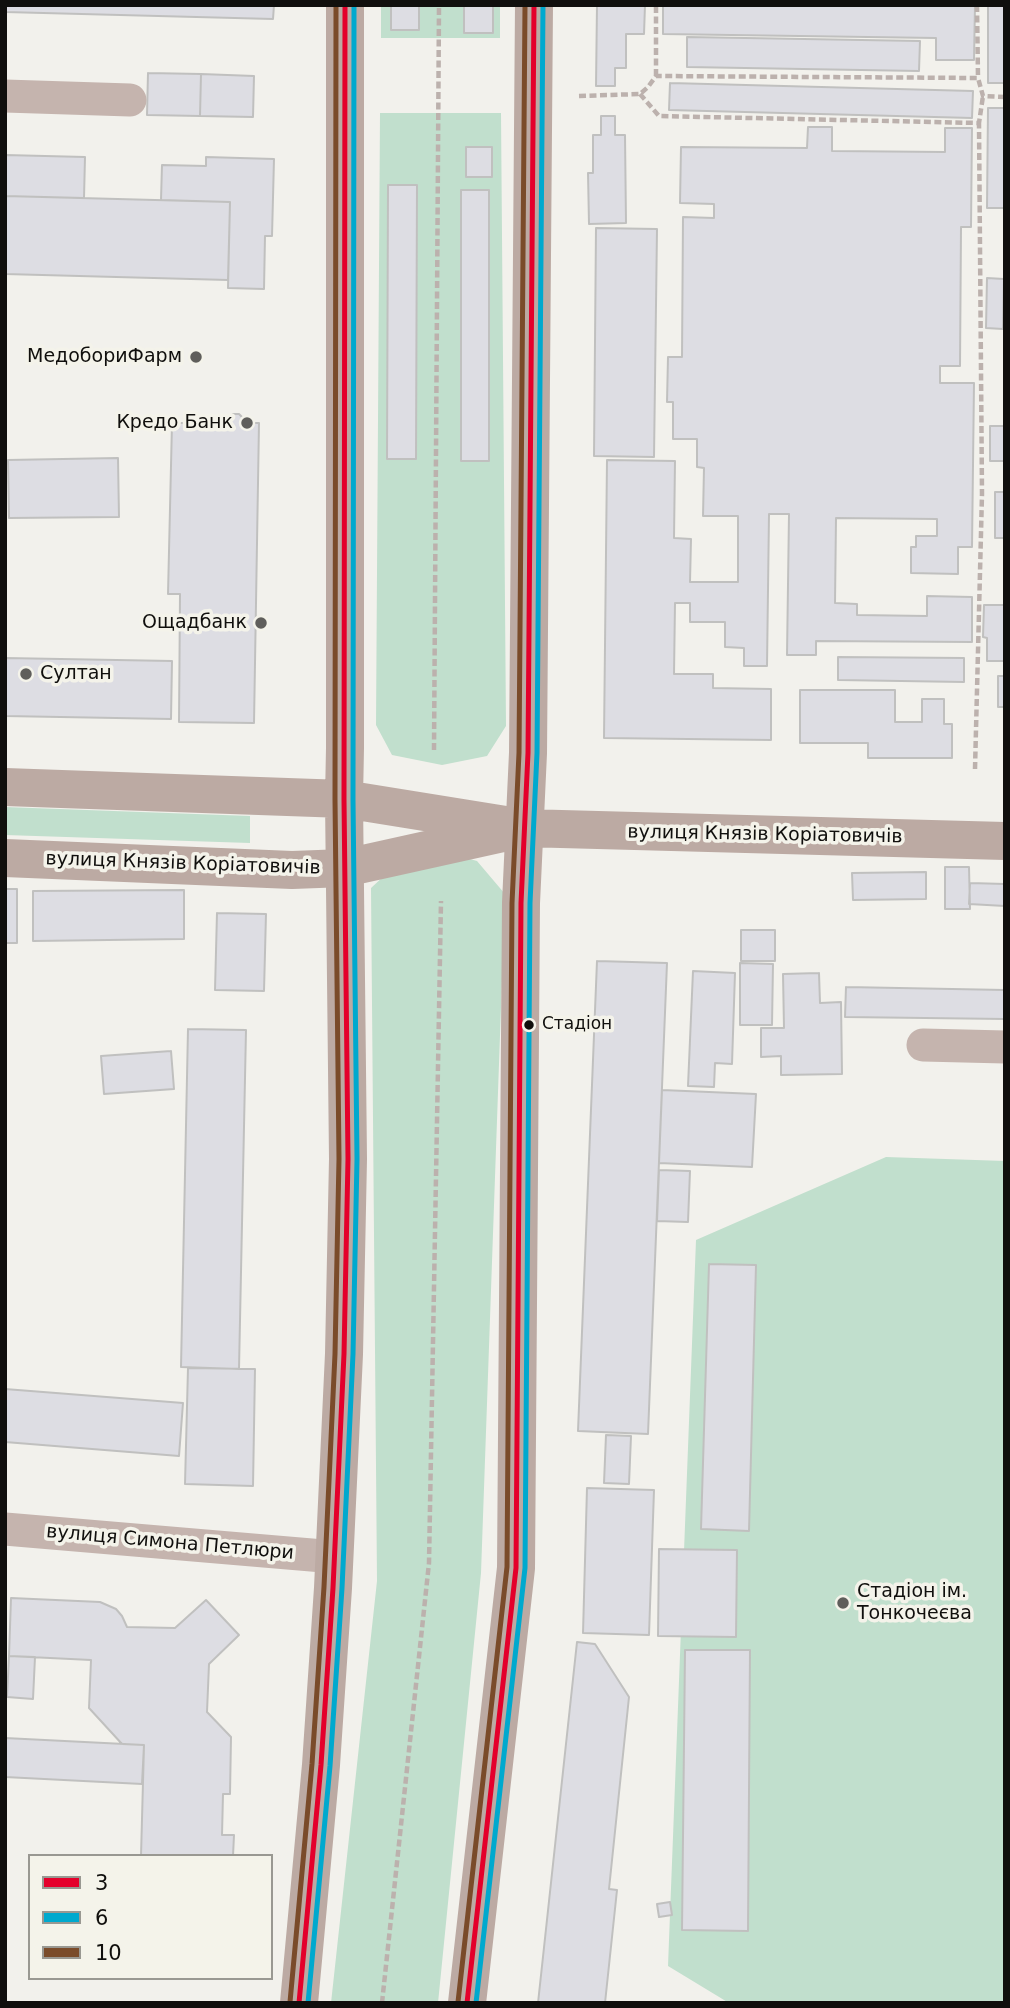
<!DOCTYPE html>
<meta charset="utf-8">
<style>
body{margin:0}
#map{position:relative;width:1010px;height:2008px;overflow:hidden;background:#f2f1ec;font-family:"DejaVu Sans",sans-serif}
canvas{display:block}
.frame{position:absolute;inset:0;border:7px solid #100f0d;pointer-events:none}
.legend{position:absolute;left:28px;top:1854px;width:245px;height:126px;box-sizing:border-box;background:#f4f3ea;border:2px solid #999892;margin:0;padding:9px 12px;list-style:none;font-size:21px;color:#100f0d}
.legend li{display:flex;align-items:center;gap:14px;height:35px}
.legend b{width:35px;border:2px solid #999892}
</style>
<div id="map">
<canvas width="1010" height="2008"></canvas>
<div class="frame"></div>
<ul class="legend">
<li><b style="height:9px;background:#e4002b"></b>3</li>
<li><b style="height:9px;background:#00a9ce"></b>6</li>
<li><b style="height:9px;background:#7a4b2a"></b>10</li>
</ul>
</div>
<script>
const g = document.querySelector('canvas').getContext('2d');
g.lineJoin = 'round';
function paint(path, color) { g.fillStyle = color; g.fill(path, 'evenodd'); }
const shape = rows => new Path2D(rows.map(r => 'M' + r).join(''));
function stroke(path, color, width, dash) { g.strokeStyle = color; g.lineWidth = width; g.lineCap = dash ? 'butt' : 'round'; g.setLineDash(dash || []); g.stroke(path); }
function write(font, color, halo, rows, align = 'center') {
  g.font = font + ' "DejaVu Sans",sans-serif'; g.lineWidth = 7; g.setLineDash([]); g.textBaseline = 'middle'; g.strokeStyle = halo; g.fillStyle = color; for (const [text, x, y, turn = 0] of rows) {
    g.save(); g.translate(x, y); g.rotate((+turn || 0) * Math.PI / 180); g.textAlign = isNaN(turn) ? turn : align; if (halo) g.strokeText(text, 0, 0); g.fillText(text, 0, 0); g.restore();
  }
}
const green = shape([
 [381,5,500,5,500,38,381,38],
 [380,113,501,113,506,726,487,756,442,765,392,755,376,725],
 [5,807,250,816,250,843,5,835],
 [438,850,477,861,505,894,481,1573,438,2003,331,2003,377,1581,371,888,399,862],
 [886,1157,1005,1161,1005,2003,729,2003,668,1966,696,1240]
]);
const building = shape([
 [5,5,274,5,273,19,5,12,5,5],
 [391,5,419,5,419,30,391,30,391,5],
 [464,5,493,5,493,33,464,33,464,5],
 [597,5,645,5,644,34,626,34,626,68,615,68,615,86,596,86,597,5],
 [663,5,975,5,974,60,936,60,936,38,663,34,663,5],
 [988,5,1005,5,1005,83,988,83,988,5],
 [687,37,920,41,919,71,687,67,687,37],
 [148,73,201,74,200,116,147,115,148,73],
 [201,74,254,76,253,117,200,116,201,74],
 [670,83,973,91,972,118,669,110,670,83],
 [988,108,1005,108,1005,208,987,208,988,108],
 [601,116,615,116,615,135,625,135,626,223,589,224,588,173,593,173,593,135,601,135,601,116],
 [808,127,832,127,832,151,945,152,945,128,972,128,971,227,961,227,960,366,940,366,940,383,974,383,972,547,958,547,958,574,911,573,911,547,916,547,916,536,937,536,937,519,836,518,835,603,857,604,857,615,927,616,927,596,972,597,972,642,816,641,816,655,787,655,789,514,769,514,767,666,744,666,744,648,725,647,725,622,690,622,690,603,675,603,674,674,713,674,713,688,771,689,771,740,604,738,607,460,675,461,674,538,691,539,690,582,738,582,738,516,703,516,704,468,697,467,697,439,673,439,673,402,667,402,668,357,682,357,683,217,714,218,714,204,680,203,681,147,807,148,808,127],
 [466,147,492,147,492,177,466,177,466,147],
 [5,155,85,157,84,198,5,196,5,155],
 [206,157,274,159,272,236,265,236,264,289,228,288,230,202,161,200,162,165,206,166,206,157],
 [388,185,417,185,416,459,387,459,388,185],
 [461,190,489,190,489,461,461,461,461,190],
 [5,196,230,202,228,280,5,274,5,196],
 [596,228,657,229,654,457,594,456,596,228],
 [987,278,1004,279,1003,329,986,328,987,278],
 [233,414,239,414,248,423,259,423,254,723,179,722,180,594,168,594,172,423,223,423,233,414],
 [990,426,1005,426,1005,461,990,461,990,426],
 [118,458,119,517,9,518,8,460,118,458],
 [995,492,1005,492,1005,538,995,538,995,492],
 [984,605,1005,605,1005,661,987,661,987,638,983,637,984,605],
 [838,657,964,658,964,682,838,680,838,657],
 [5,658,172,661,171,719,5,716,5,658],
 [998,676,1005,676,1005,707,998,707,998,676],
 [800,690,895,690,895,722,922,722,922,699,944,699,944,724,952,724,952,758,868,758,868,743,800,743,800,690],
 [945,867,969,867,970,909,945,909,945,867],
 [926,872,926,899,853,900,852,873,926,872],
 [970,883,1005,884,1005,906,969,904,970,883],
 [5,889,17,889,17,943,5,943,5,889],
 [184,890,184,939,33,941,33,891,184,890],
 [217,913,266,914,264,991,215,990,217,913],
 [741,930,775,930,775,961,741,961,741,930],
 [597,961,667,963,648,1434,578,1431,597,961],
 [740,963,773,964,772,1025,740,1025,740,963],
 [693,971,735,973,732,1064,715,1063,714,1087,688,1086,693,971],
 [819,973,820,1003,841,1002,842,1074,781,1075,781,1056,761,1057,761,1028,784,1028,783,974,819,973],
 [846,987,1005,990,1005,1019,845,1017,846,987],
 [188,1029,246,1030,239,1369,181,1367,188,1029],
 [171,1051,174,1089,104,1094,101,1056,171,1051],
 [662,1090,756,1094,752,1167,659,1163,662,1090],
 [659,1170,690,1171,688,1222,657,1221,659,1170],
 [709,1264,756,1265,749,1531,701,1529,709,1264],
 [188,1368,255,1369,253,1486,185,1484,188,1368],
 [5,1389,183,1403,179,1456,5,1442,5,1389],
 [606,1435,631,1436,629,1484,604,1483,606,1435],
 [587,1488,654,1490,649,1635,583,1633,587,1488],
 [659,1549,737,1550,736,1637,658,1636,659,1549],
 [11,1598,100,1602,116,1609,122,1616,127,1627,175,1628,206,1600,239,1635,209,1664,207,1712,231,1737,230,1794,223,1794,222,1835,234,1835,233,1856,141,1856,144,1745,122,1744,89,1708,91,1660,9,1656,11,1598],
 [577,1642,595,1644,629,1697,609,1889,617,1890,605,2003,538,2003,577,1642],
 [685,1650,750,1650,748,1931,682,1930,685,1650],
 [9,1656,35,1657,33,1699,7,1697,9,1656],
 [5,1738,144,1745,142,1784,5,1777,5,1738],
 [670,1902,672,1915,659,1917,657,1904,670,1902]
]);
const path = shape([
 [977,5,978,78],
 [656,76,656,5],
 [640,94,659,116,979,123,983,96],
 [579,96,640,94,648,87,656,76,978,78,983,96,1005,97],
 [434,750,439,5],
 [975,769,982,494,979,123],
 [382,2003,429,1563,441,901]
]);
const minor = shape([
 [5,96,130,100],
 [923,1045,1005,1047],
 [5,1529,335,1557]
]);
const major = shape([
 [5,787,344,799,524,828,1005,841],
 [5,858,292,870,345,868,503,833],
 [299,2003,321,1765,333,1588,344,1354,348,1159,344,799,345,748,345,5],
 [467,2003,516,1568,521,903,528,753,534,5]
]);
const bus1 = shape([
 [299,2003,321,1765,333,1588,344,1354,348,1159,344,799,345,5],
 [467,2003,516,1568,521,903,528,753,534,5]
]);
const bus2 = shape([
 [308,2003,330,1766,342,1588,353,1354,357,1159,353,799,354,5],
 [476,2003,525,1568,530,903,537,753,543,5]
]);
const bus3 = shape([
 [290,2002,312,1764,324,1587,335,1354,339,1159,335,799,336,5],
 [458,2002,507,1567,512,903,519,753,525,5]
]);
const markers = [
 [196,357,7,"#5f5e5b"],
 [247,423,7,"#5f5e5b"],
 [261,623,7,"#5f5e5b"],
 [26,674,7,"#5f5e5b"],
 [529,1025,6,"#100f0d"],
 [843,1603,7,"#5f5e5b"]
];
const busNames = [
 ["Стадіон",542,1025]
];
const poiNames = [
 ["МедобориФарм",182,357],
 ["Кредо Банк",233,423],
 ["Ощадбанк",247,623],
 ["Султан",40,674,"left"],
 ["Стадіон ім.",857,1592,"left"],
 ["Тонкочеєва",857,1614,"left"]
];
const streetNames = [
 ["вулиця Князів Коріатовичів",765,835,1],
 ["вулиця Князів Коріатовичів",183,864,2],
 ["вулиця Симона Петлюри",170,1543,5]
];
paint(green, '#c1dfcd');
paint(building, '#dddde3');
stroke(building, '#c0c0bf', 2);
stroke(path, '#bcb1ad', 4.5, [7, 3.5]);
stroke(minor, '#c5b4ae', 33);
stroke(major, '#bcaaa3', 38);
stroke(bus1, '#e4002b', 5);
stroke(bus2, '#00a9ce', 5);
stroke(bus3, '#7a4b2a', 5);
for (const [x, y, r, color] of markers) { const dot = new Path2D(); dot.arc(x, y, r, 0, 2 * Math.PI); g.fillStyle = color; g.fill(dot); stroke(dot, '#f4f3ea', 2.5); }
write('17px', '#100f0d', '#f4f3ea', busNames, 'left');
write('19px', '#100f0d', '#f4f3ea', poiNames, 'right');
write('19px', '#100f0d', '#f4f3ea', streetNames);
</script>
